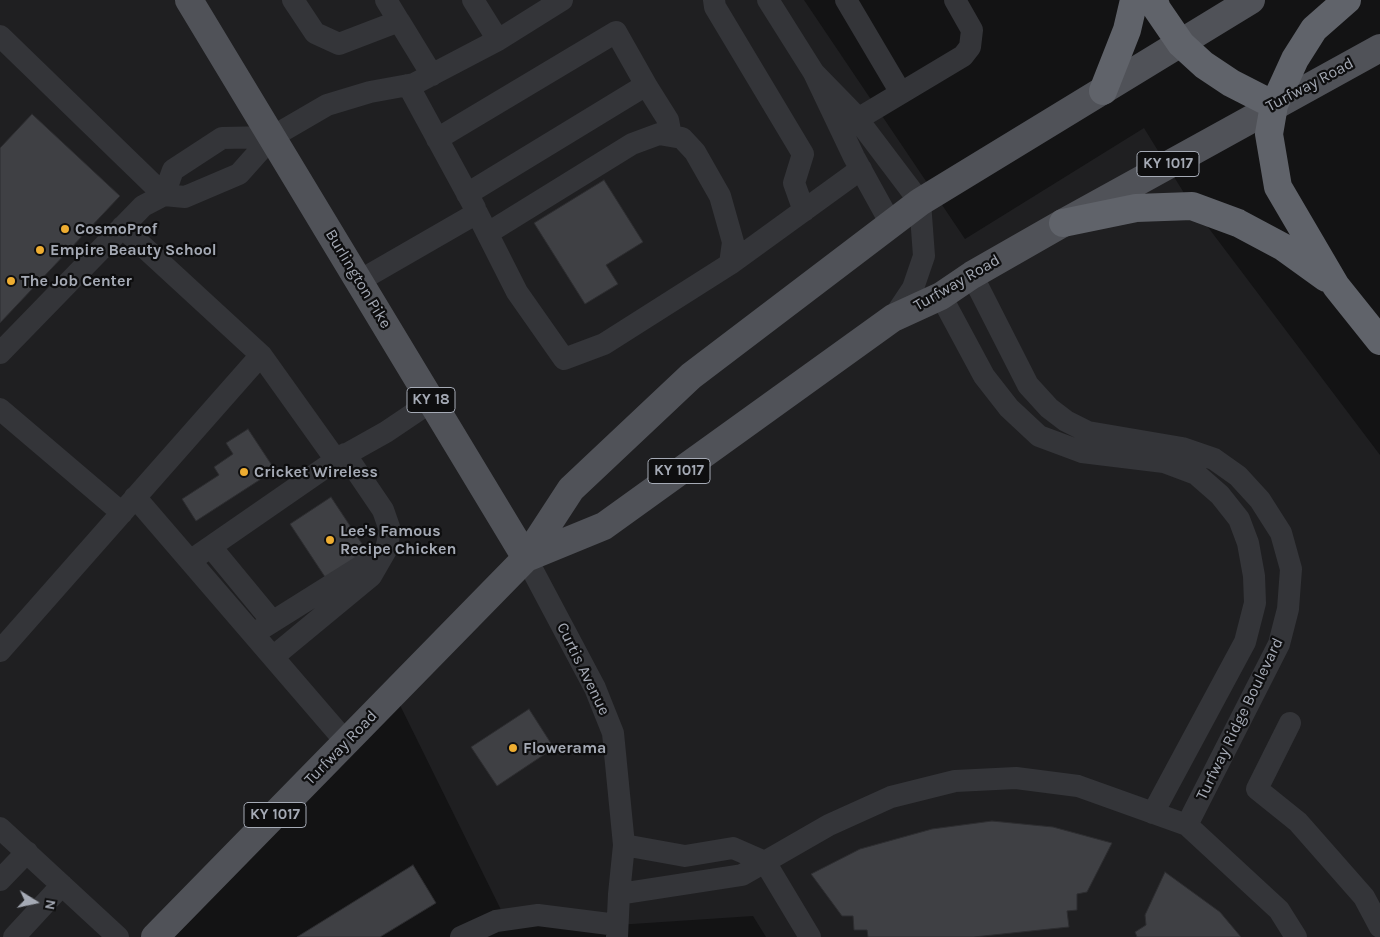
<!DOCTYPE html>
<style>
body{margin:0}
#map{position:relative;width:1380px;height:937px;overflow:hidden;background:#131314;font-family:Karla,sans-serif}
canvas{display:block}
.north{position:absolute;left:10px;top:877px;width:50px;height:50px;-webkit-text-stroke:4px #0e0e0f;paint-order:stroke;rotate:100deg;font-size:14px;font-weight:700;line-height:20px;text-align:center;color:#a5aab5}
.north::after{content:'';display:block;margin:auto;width:18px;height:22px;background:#a5aab5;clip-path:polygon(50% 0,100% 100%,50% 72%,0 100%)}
</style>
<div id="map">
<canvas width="1380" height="937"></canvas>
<div class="north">N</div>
</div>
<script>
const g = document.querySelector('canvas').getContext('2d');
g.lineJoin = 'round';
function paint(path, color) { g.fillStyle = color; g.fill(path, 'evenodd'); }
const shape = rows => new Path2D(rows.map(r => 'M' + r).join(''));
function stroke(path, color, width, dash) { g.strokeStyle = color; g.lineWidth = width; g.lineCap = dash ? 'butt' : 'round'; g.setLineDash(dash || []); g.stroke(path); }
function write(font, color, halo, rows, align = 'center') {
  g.font = font + ' Karla,sans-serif'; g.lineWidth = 4.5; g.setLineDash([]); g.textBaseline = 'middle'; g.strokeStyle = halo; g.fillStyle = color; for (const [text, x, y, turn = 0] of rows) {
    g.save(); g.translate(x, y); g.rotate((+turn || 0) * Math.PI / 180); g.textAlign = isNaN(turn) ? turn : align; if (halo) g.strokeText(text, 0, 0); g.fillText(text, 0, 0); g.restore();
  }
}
const built = shape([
 [0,0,804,0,965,239,1144,128,1192,206,1380,455,1380,937,766,937,753,916,617,925,506,920,394,693,155,937,0,937]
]);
const building = shape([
 [32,114,120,196,0,323,0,148,32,114],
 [604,180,643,242,606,265,618,284,585,304,534,223,604,180],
 [248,429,275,470,196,521,182,499,219,475,214,467,233,454,226,443,248,429],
 [331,497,370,556,329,583,290,524,331,497],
 [529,709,554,748,497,786,471,747,529,709],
 [992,821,1053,827,1112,843,1087,892,1077,894,1077,910,1067,911,1069,927,974,937,868,937,867,930,854,930,853,916,842,916,811,874,860,849,932,829,992,821],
 [413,865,436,903,380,937,297,937,413,865],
 [1165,872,1220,912,1241,937,1137,937,1135,932,1146,925,1145,915,1165,872]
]);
const minor = shape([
 [293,0,315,33,339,44,399,21,432,75],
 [386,0,400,23],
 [473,0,498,40],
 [714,0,715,7,803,154,794,183,804,211],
 [768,0,814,73,854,157,891,224],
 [846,0,901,93],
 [0,36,164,195],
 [814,73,852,112,920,202,924,256,913,288,893,318],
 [408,85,475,208],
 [846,126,963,56,970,47,972,30,955,0],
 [437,139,616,32,646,85],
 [467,194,646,85,668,120,671,136],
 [164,195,173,170,222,138,272,137],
 [122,227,261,355,336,460],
 [488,233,632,144,659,134,682,138,695,152,720,196,733,242,730,264],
 [972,275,1028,385,1049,408,1066,421,1088,432,1182,448,1214,459,1238,476,1260,500,1281,533,1291,569,1288,609,1279,644,1187,825],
 [359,281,477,213,517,292,564,359,604,344,730,264,861,169],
 [941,296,984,376,1009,408,1039,436,1082,452,1164,462,1196,474,1220,495,1239,519,1248,543,1254,576,1255,603,1245,642,1153,813],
 [0,353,143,206,164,195,185,197,239,174,272,137,327,105,370,92,414,84,498,40,562,0],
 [0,409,122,513],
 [135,497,346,742],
 [211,547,272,621],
 [526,558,595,688,613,733,624,845,619,894,617,937],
 [190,561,336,460,386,432,432,401],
 [253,634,379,555],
 [0,651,261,355],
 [273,657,371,576,386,550,390,530,383,510,345,454],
 [1290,723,1257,789,1298,822,1364,897,1380,927],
 [0,828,118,937],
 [624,845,685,856,733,848,765,862,810,937],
 [0,880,27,852],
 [619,894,742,875,829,825,891,797,955,781,1016,778,1078,786,1187,825,1279,910,1296,937],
 [14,937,62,885],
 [461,937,496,921,538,915,617,925]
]);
const major = shape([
 [189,0,526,558],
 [526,558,604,526,893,318,941,296,972,275,1063,223,1380,48],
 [155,937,526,558,571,489,691,376,920,202,1251,0]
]);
const highway = shape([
 [1154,0,1157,9,1181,44,1204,65,1231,83,1274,105],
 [1347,0,1314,29,1295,59,1274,105,1269,134,1278,187,1336,286,1380,341],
 [1103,91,1127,30,1134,0],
 [1063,223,1136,208,1192,206,1238,223,1283,247,1326,278]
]);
const markers = [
 [65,229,5,"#eead31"],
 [40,250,5,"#eead31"],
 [11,281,5,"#eead31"],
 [244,472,5,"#eead31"],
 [330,540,5,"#eead31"],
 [513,748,5,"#eead31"]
];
const shields = [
 [1168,164,62],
 [431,400,48],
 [679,471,62],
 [275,815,62]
];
const shieldNames = [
 ["KY 1017",1168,164],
 ["KY 18",431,400],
 ["KY 1017",679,471],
 ["KY 1017",275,815]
];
const streetNames = [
 ["Turfway Road",1310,85,-28],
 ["Burlington Pike",358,279,59],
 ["Turfway Road",957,283,-30],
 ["Curtis Avenue",583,669,64],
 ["Turfway Ridge Boulevard",1240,719,-64],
 ["Turfway Road",341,748,-46]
];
const poiNames = [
 ["CosmoProf",75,229],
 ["Empire Beauty School",50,250],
 ["The Job Center",21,281],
 ["Cricket Wireless",254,472],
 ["Lee's Famous",340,531],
 ["Recipe Chicken",340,549],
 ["Flowerama",523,748]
];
paint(built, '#1f1f21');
paint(building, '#3f4044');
stroke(building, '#2d2d30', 1);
stroke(minor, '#343539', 22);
stroke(major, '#505258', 28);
stroke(highway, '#60636a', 28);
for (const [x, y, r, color] of markers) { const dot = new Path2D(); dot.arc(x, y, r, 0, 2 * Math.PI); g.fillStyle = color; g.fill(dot); stroke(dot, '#0e0e0f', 2); }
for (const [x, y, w] of shields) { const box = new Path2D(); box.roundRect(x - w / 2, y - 12.5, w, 25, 4); g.fillStyle = '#0e0e0f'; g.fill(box); stroke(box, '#a5aab5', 1); }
write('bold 15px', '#a5aab5', null, shieldNames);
write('16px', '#a5aab5', '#0e0e0f', streetNames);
write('bold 16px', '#a5aab5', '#0e0e0f', poiNames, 'left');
</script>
